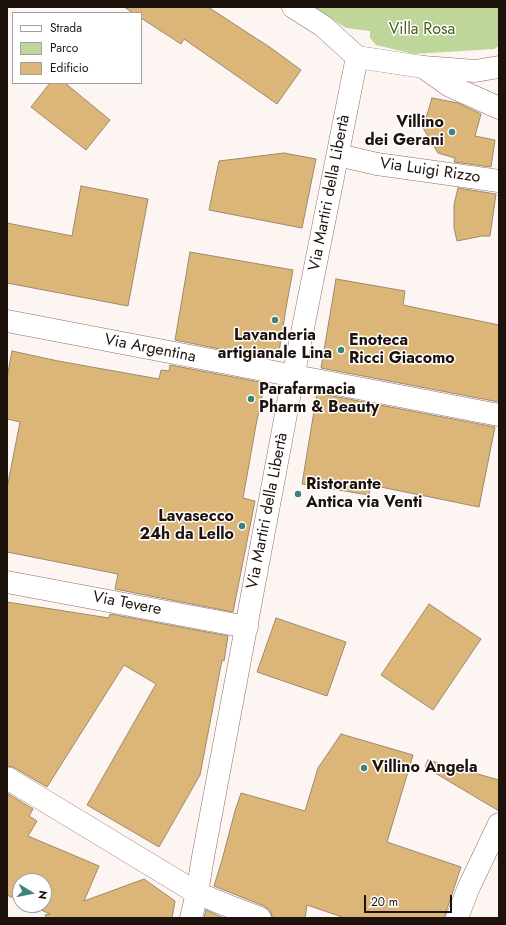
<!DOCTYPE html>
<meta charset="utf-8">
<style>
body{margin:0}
#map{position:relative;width:506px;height:925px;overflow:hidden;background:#fdf5f2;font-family:Jost,sans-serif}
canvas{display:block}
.frame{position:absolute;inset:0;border:8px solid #1e120d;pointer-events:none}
.legend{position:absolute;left:12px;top:12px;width:130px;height:72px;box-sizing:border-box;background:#fff;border:1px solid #a5a09e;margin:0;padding:5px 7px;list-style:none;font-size:12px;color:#1e120d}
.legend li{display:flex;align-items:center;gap:8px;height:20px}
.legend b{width:20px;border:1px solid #a5a09e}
.north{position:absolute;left:12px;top:873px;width:40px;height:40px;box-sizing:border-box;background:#fff;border:1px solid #a5a09e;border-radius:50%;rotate:100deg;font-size:11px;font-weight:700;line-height:16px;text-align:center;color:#1e120d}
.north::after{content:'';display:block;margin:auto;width:14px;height:18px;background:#3e8377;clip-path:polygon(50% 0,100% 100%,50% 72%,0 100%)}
.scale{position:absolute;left:364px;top:895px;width:88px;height:18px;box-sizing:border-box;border:2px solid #1e120d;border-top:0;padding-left:5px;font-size:12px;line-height:14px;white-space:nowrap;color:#1e120d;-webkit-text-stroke:3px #fff;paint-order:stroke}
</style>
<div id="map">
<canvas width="506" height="925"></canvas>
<div class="frame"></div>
<ul class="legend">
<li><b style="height:5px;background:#fff"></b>Strada</li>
<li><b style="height:11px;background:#bfd69a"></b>Parco</li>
<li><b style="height:11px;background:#dcb578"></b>Edificio</li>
</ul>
<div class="north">N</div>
<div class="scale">20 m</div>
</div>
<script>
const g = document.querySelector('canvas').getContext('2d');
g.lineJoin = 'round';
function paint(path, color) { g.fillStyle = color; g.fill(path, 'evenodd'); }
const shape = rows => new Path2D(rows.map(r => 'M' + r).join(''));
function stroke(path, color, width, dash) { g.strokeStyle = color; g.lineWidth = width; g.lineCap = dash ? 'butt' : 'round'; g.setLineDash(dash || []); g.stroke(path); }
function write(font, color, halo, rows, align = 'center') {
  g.font = font + ' Jost,sans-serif'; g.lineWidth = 3; g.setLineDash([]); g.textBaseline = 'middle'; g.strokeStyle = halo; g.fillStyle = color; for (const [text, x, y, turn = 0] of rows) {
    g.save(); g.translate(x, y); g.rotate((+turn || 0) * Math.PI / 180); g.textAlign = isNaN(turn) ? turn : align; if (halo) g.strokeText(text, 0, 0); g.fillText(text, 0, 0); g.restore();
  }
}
const green = shape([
 [312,7,499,7,499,46,494,49,414,54,376,45,370,38,370,31,346,28]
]);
const building = shape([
 [124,7,208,7,271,48,301,70,277,104,184,39,181,44,141,18,141,13,133,13,124,7],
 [50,83,65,83,110,120,86,150,31,107,50,83],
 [432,98,458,103,481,114,475,136,495,140,491,167,454,162,455,158,438,153,423,128,432,98],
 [284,153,316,159,302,228,209,210,219,161,284,153],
 [81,186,148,199,128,306,7,283,7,223,72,236,81,186],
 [458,188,496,194,490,236,482,236,457,241,454,228,454,205,458,188],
 [190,252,293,270,286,308,279,352,272,351,270,359,175,340,190,252],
 [336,279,405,291,403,305,499,325,499,402,321,368,336,279],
 [12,351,58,361,159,379,161,370,169,371,170,365,265,383,256,425,243,498,255,501,233,612,115,589,118,574,7,552,7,488,20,422,7,419,7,378,12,351],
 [317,393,495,427,479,507,371,485,369,495,302,484,317,393],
 [7,602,109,618,110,614,228,636,224,661,222,660,200,775,159,847,87,805,156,684,124,665,47,787,13,767,7,766,7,602],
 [429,604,481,639,433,710,381,675,429,604],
 [276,618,346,642,327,696,257,672,276,618],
 [341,734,413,755,387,842,461,867,444,918,345,918,307,905,305,918,272,918,272,916,270,910,264,906,214,886,222,860,235,811,241,793,305,811,318,768,341,734],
 [428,760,499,780,499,811,425,767,428,760],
 [7,793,33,809,29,816,37,821,28,836,99,866,84,901,144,879,175,901,172,918,46,918,45,915,50,914,30,905,44,905,44,881,20,881,20,901,7,895,7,793],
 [206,910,221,917,225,918,204,918,206,910]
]);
const pedestrian = shape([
 [423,67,450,86,499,108]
]);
const minor = shape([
 [357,57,423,67,475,71,499,67],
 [7,582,247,627],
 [7,778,197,893,226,905,260,918],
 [457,918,468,889,499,824]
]);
const tertiary = shape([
 [338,155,377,164,499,181],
 [7,321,499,415],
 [191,918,197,893,203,857,289,398,357,57,323,26,293,7]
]);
const markers = [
 [452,132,4,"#3e8377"],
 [275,320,4,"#3e8377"],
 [341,350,4,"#3e8377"],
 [251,399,4,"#3e8377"],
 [298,494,4,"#3e8377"],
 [242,526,4,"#3e8377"],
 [364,768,4,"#3e8377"]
];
const parkNames = [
 ["Villa Rosa",422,30]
];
const poiNames = [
 ["Villino",444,123,"right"],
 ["dei Gerani",444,141,"right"],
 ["Lavanderia",275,336,"center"],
 ["artigianale Lina",275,354,"center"],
 ["Enoteca",349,341],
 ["Ricci Giacomo",349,359],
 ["Parafarmacia",259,390],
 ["Pharm & Beauty",259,408],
 ["Ristorante",306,485],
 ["Antica via Venti",306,503],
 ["Lavasecco",234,517,"right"],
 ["24h da Lello",234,535,"right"],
 ["Villino Angela",372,768]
];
const streetNames = [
 ["Via Luigi Rizzo",430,171,8],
 ["Via Martiri della Libertà",330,193,-79],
 ["Via Argentina",150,349,11],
 ["Via Martiri della Libertà",268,511,-79],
 ["Via Tevere",127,604,11]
];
paint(green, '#bfd69a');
paint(building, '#dcb578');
stroke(building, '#9c8a6e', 1);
stroke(pedestrian, '#8e6f62', 23);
stroke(minor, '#8e6f62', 23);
stroke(tertiary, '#8e6f62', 23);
stroke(pedestrian, '#fff', 22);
stroke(minor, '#fff', 22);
stroke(tertiary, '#fff', 22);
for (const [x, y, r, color] of markers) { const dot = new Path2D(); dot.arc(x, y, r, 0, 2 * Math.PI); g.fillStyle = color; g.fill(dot); stroke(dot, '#fff', 1.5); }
write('16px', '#495e19', '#fff', parkNames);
write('bold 16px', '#1e120d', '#fff', poiNames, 'left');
write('16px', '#1e120d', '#fff', streetNames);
</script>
